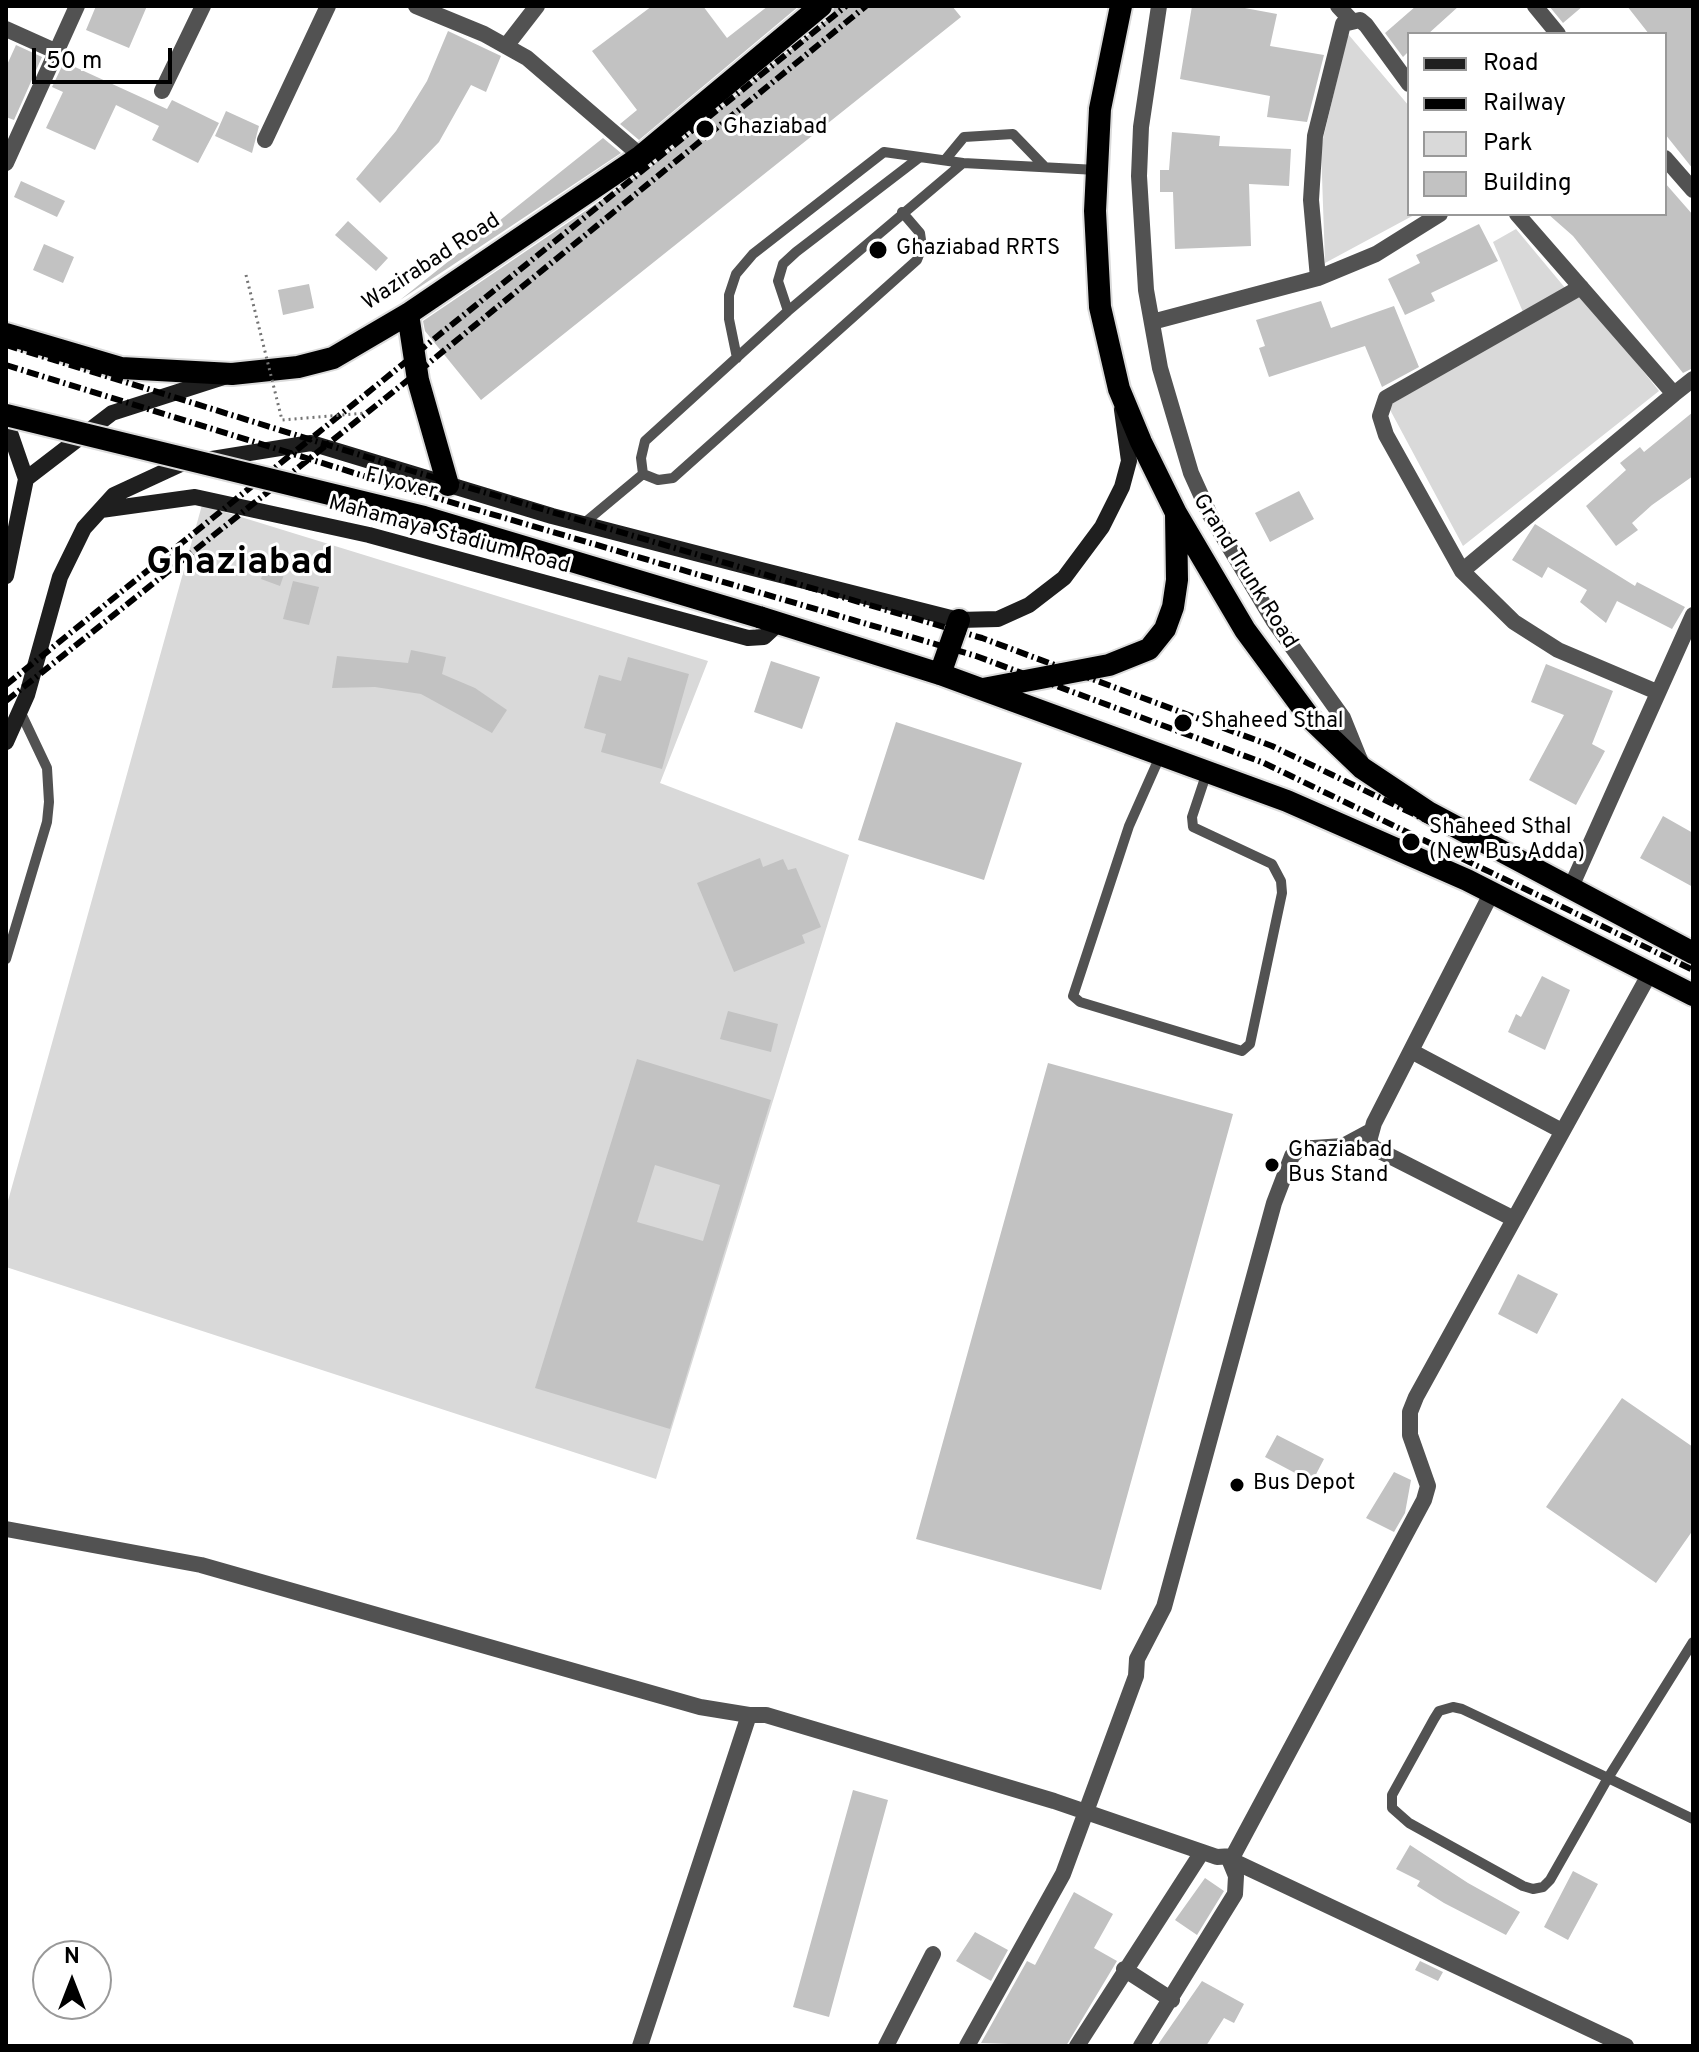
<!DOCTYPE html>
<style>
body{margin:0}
#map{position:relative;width:1699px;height:2052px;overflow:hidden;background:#fff;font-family:Overpass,sans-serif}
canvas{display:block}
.frame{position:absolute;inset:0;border:8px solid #000;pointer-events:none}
.legend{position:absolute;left:1407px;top:32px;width:260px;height:184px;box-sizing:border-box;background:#fff;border:2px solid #999;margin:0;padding:10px 14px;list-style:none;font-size:24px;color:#000}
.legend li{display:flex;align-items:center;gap:16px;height:40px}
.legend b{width:40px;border:2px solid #999}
.north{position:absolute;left:32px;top:1940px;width:80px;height:80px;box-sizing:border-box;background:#fff;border:2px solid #999;border-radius:50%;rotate:0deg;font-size:22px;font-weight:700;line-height:32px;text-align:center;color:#000}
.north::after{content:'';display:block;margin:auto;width:28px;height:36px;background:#000;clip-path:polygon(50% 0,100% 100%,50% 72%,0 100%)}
.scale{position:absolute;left:32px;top:48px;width:140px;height:36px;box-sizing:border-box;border:4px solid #000;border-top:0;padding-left:10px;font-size:24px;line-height:28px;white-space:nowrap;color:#000;-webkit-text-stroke:6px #fff;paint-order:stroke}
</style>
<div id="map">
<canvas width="1699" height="2052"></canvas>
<div class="frame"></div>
<ul class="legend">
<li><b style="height:10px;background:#1f1f1f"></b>Road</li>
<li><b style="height:10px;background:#000"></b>Railway</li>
<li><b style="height:22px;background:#d9d9d9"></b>Park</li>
<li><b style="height:22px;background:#c2c2c2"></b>Building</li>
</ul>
<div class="north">N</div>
<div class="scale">50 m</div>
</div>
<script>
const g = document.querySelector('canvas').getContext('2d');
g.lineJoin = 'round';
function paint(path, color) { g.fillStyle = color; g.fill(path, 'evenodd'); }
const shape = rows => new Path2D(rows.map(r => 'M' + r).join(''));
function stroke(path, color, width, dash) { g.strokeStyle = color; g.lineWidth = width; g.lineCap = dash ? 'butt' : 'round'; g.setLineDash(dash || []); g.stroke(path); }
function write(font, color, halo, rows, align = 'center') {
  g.font = font + ' Overpass,sans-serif'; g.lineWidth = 6; g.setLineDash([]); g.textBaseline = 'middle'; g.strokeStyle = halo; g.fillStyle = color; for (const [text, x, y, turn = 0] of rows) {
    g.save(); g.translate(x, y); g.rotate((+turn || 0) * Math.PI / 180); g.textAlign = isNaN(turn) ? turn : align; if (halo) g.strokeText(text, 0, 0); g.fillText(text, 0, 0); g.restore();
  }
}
const green = shape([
 [1348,34,1409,106,1409,214,1416,214,1325,263,1321,147],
 [1516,229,1566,289,1523,312,1493,242],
 [1581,293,1659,391,1463,546,1388,406],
 [202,505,708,661,660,783,849,855,656,1479,6,1267,6,1208]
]);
const building = shape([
 [96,6,147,6,129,48,86,30],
 [652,6,703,6,727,38,768,6,799,6,639,140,620,124,637,110,592,51],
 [835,6,952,6,961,17,481,400,425,331,423,321,650,167,830,17],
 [1192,6,1234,6,1277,14,1270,46,1324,55,1307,122,1267,117,1270,96,1180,79],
 [1416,6,1459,6,1428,34,1409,34,1409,51,1403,57,1385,33],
 [1549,6,1583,6,1563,23],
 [1627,6,1693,6,1693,169,1665,134,1665,34,1649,34],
 [448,31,501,56,486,92,471,85,439,142,380,203,356,179,396,131,427,81],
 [16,45,42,57,14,120,6,117,6,67],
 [64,62,167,109,172,100,219,123,198,163,152,140,159,126,116,105,95,150,46,128,63,92,52,87],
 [226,111,259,126,252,153,215,136],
 [1172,132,1220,136,1219,146,1291,149,1289,186,1249,184,1251,246,1175,249,1173,192,1160,192,1160,170,1169,170],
 [603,138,621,153,400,300],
 [21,181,65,201,57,217,14,197],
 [1665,183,1693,215,1693,368,1683,373,1573,236,1548,214,1665,214],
 [348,221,388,258,376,271,335,235],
 [1479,224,1498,261,1431,293,1435,301,1405,315,1388,279,1420,263,1416,255],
 [44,244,74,257,63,283,33,270],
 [309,284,314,308,283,315,278,290],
 [1321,301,1331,328,1394,306,1419,367,1382,387,1365,346,1269,377,1259,348,1265,346,1256,320],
 [1693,412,1693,476,1652,505,1632,523,1638,530,1616,546,1586,506,1626,470,1620,463,1640,447,1644,452],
 [1299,491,1314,519,1270,542,1255,513],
 [1535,524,1635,586,1637,582,1685,607,1672,629,1617,601,1606,623,1580,602,1587,590,1548,567,1542,578,1512,560],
 [271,550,290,557,280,586,261,579],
 [293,581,319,587,309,625,283,619],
 [411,650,446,657,442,674,475,688,507,710,492,733,421,694,375,687,332,688,337,656,408,663],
 [628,657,689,674,662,769,601,752,606,734,584,728,599,675,621,681],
 [771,661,820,677,802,729,754,712],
 [1546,664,1613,691,1592,744,1605,751,1576,805,1529,780,1564,715,1531,702],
 [896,722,1022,763,984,880,858,840],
 [1663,816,1693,833,1693,887,1640,858],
 [760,858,763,867,783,859,788,870,796,868,821,927,802,935,805,943,734,972,697,883],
 [1542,976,1570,990,1545,1050,1508,1032,1516,1014,1521,1017],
 [728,1011,778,1024,771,1052,720,1039],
 [637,1059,771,1100,670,1429,535,1388],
 [655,1165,720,1185,703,1241,637,1222],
 [1048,1063,1233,1114,1101,1590,916,1539],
 [1518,1274,1558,1294,1537,1334,1498,1314],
 [1622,1398,1693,1447,1693,1530,1656,1583,1546,1507],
 [1277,1435,1324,1459,1312,1482,1265,1457],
 [1394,1472,1411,1480,1405,1513,1394,1532,1366,1518],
 [853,1790,888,1800,829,2017,793,2007],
 [1410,1845,1468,1883,1520,1912,1506,1935,1444,1903,1417,1886,1420,1881,1396,1869],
 [1573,1871,1598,1884,1568,1940,1544,1927],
 [1205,1878,1224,1891,1197,1935,1175,1920],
 [1074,1892,1113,1914,1094,1948,1117,1961,1066,2046,981,2043,1027,1961,1035,1965],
 [975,1932,1008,1950,991,1981,956,1961],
 [1420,1961,1443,1972,1438,1981,1415,1970],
 [1202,1981,1244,2004,1234,2023,1224,2018,1206,2046,1157,2046]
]);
const service = shape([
 [945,160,964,137,1013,134,1045,167],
 [788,311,778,281,783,264,796,252,920,157,963,163],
 [737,358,729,319,729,295,736,274,753,254,884,152,920,157],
 [643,474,658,480,673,478,917,260,922,247,920,233,902,212],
 [583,524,643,474,641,458,645,441,788,311,963,163,1097,170],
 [1161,754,1129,826,1073,996,1080,1002,1242,1051,1250,1044,1282,893,1281,881,1272,864,1193,827,1192,817,1207,772],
 [6,959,47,822,49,802,47,768,19,709],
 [1693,1642,1608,1778,1550,1880,1543,1887,1533,1889,1523,1886,1409,1823,1392,1808,1392,1795,1434,1719,1439,1711,1453,1707,1462,1709,1608,1778,1693,1819]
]);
const minor = shape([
 [416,6,484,34,527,58,641,156],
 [1159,6,1141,127,1139,176,1146,290,1160,368,1191,473,1210,515,1273,620,1343,718,1362,765],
 [1338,6,1351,20],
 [1535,6,1558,34],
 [6,29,55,51],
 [506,46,537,6],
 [162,91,203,6],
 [265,140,328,6],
 [1665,158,1693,190],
 [6,163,77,6],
 [1517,214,1674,394,1693,379],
 [1318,278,1311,200,1315,136,1343,24,1360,20,1366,25,1409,84],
 [1581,287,1386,398,1380,416,1386,435,1462,571,1514,622,1558,650,1657,692],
 [1152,322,1318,278,1376,254,1440,214],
 [1462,571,1674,394],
 [1571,887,1693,615],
 [1492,892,1374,1123,1369,1141,1374,1148,1514,1219],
 [1411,1051,1562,1131],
 [6,1529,201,1565,700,1707,749,1715],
 [1229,1859,1626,2046],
 [1124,1969,1172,2000],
 [640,2046,749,1715,766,1715,1054,1801,1217,1857,1233,1856,1424,1500,1428,1486,1410,1435,1410,1412,1416,1397,1650,973],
 [886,2046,933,1954],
 [967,2046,1063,1874,1136,1676,1137,1659,1164,1607,1274,1203,1292,1156,1299,1149,1343,1146,1369,1132],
 [1077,2046,1202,1852],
 [1141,2046,1235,1894,1236,1876,1229,1859]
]);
const secondary = shape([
 [6,421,26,479,6,576],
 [26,479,112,413,224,377],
 [101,510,195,497,369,535,748,638,764,637,778,624],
 [6,742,27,695,60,577,84,528,114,495,181,464,311,443,552,516,753,568,959,620,998,619,1029,605,1064,578,1102,527,1122,487,1129,461,1122,410]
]);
const trunk = shape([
 [1121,6,1100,109,1095,211,1100,307,1119,389,1141,442,1176,513,1245,630,1310,718,1362,768,1428,812,1693,953],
 [408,314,418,380,448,485],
 [6,334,121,368,232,374,298,367,333,358,408,314,641,156,821,6],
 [759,617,940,674,1287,801,1467,880,1693,995],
 [940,674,959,620],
 [983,689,1109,665,1149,649,1165,629,1173,607,1177,580,1176,514]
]);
const rail = shape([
 [6,345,412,471,982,638,1272,746,1693,948],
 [6,365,406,489,976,656,1264,763,1693,970],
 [6,685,846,6],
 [6,701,408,380,866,6]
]);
const pathBridge = shape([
 [246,275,282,420,366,413]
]);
const trunkBridge = shape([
 [6,415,424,517,759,617]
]);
const markers = [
 [705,129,10,"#000"],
 [878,250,10,"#000"],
 [1183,723,10,"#000"],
 [1411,842,10,"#000"],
 [1272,1165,8,"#000"],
 [1237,1485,8,"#000"]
];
const poiNames = [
 ["Ghaziabad",723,129],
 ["Ghaziabad RRTS",896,250],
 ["Shaheed Sthal",1201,723],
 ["Shaheed Sthal",1429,829],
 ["(New Bus Adda)",1429,854],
 ["Ghaziabad",1288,1152],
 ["Bus Stand",1288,1177],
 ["Bus Depot",1253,1485]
];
const streetNames = [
 ["Wazirabad Road",432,263,-33],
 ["Flyover",401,485,14],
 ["Mahamaya Stadium Road",449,536,15],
 ["Grand Trunk Road",1244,572,58]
];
const townNames = [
 ["Ghaziabad",240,565]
];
paint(green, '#d9d9d9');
paint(building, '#c2c2c2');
stroke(trunk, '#dbdbdb', 26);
stroke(service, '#525252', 10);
stroke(minor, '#525252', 16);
stroke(secondary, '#1f1f1f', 16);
stroke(trunk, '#000', 22);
stroke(rail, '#000', 6, [12, 4, 2, 4]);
stroke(trunkBridge, '#dbdbdb', 26, []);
stroke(pathBridge, '#747474', 3, [2, 4]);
stroke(trunkBridge, '#000', 22);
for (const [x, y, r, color] of markers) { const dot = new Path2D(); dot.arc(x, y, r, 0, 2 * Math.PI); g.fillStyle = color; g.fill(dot); stroke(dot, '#fff', 3); }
write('22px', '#000', '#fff', poiNames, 'left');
write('22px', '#000', '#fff', streetNames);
write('bold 38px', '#000', '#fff', townNames);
</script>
